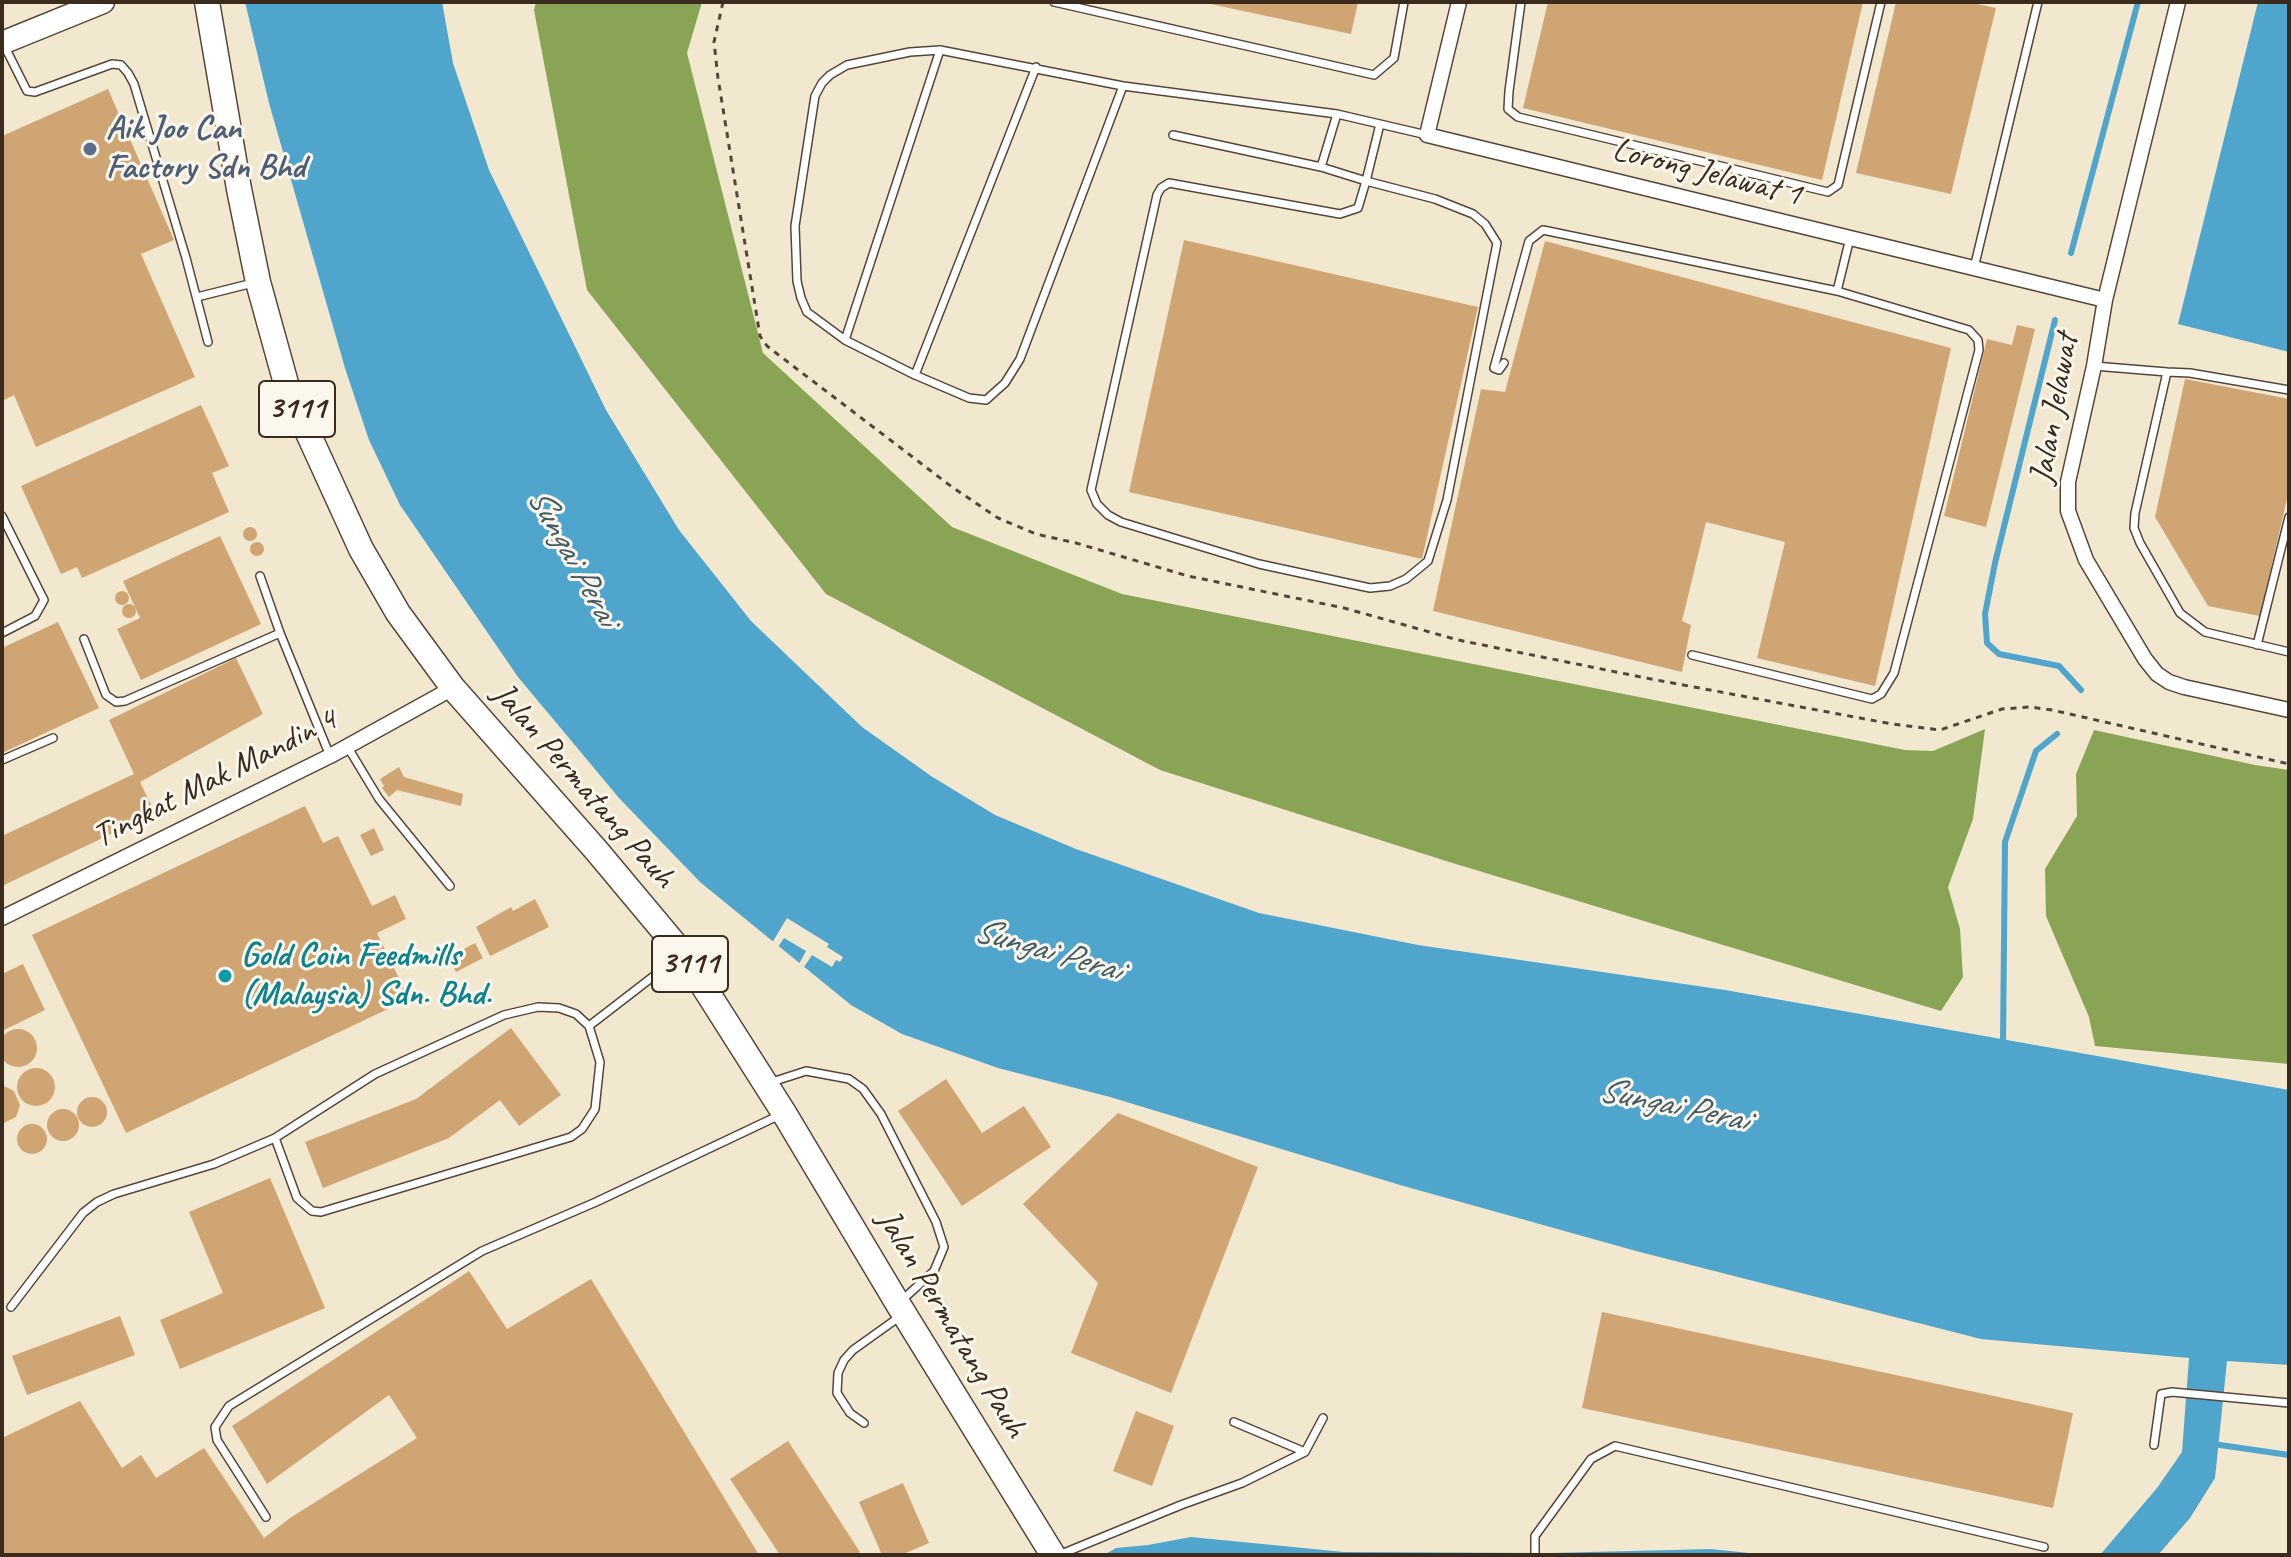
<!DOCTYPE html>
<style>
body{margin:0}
#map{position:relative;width:2291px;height:1557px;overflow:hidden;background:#f2e8cf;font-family:Caveat,sans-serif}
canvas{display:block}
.frame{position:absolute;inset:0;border:4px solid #3b2a1e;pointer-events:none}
</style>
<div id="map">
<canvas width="2291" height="1557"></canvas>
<div class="frame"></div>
</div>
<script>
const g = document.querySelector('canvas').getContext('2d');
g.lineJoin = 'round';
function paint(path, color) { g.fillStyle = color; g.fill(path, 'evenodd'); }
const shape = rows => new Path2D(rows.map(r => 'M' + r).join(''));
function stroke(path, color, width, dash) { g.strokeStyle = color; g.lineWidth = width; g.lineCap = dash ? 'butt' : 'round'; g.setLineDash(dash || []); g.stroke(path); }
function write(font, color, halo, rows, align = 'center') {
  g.font = font + ' Caveat,sans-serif'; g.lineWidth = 6; g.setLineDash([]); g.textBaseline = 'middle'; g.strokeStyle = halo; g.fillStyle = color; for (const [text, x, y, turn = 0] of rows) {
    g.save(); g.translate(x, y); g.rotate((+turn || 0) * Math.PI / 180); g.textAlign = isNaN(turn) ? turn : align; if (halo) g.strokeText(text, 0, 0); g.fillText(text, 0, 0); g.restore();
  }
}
const forest = shape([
 [536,2,702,2,687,53,763,353,952,527,1122,594,1905,750,1933,751,1985,729,1973,819,1948,887,1960,929,1963,977,1941,1011,1446,861,1160,770,826,594,587,290,534,10],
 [2094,730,2255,765,2289,770,2289,1064,2095,1046,2089,1017,2046,916,2045,869,2077,816,2076,774]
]);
const water = shape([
 [245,2,442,2,453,63,489,170,606,410,679,530,751,621,862,727,931,776,995,815,1076,849,1259,913,1418,945,1725,990,2289,1090,2289,1365,2227,1361,2215,1478,2190,1518,2158,1555,2100,1555,2157,1488,2182,1452,2189,1358,1981,1339,1636,1251,1400,1185,1110,1097,998,1068,902,1034,851,1005,700,882,619,798,518,677,400,505,369,440,345,368,269,103],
 [2258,2,2289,2,2289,352,2178,324],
 [1191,1537,1344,1552,1550,1553,1711,1549,1768,1555,1104,1555,1116,1548,1148,1545]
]);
const pier = shape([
 [787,918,829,944,827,947,843,957,840,962,836,960,832,967,812,955,804,967,799,964,806,951,784,938,778,947,772,943]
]);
const stream = shape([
 [2071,253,2138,2],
 [2055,320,1995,563,1985,614,1987,643,1999,654,2059,666,2081,690],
 [2003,1043,2005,842,2036,751,2057,734],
 [2213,1444,2289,1455]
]);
const building = shape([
 [1201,2,1358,2,1351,34],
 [1548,2,1863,2,1822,180,1523,108],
 [1896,2,1967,2,1996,8,1951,194,1856,173],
 [108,89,174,240,141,254,195,377,36,447,14,395,2,401,2,136],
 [1184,240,1478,307,1422,559,1129,492],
 [1545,241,1951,348,1875,686,1757,658,1785,542,1706,522,1682,621,1691,625,1682,672,1433,611,1481,389,1505,392],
 [2017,325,2035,329,1986,527,1944,516,1987,339,2012,345],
 [2185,379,2289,399,2289,490,2260,616,2208,606,2155,517],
 [201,405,229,466,212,473,229,512,82,578,77,567,61,574,21,486],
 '243 534a7 7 0 1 1 14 0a7 7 0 1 1-14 0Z',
 [220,536,261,624,141,680,117,629,140,618,123,581],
 '250 549a7 7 0 1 1 14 0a7 7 0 1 1-14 0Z',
 '115 598a7 7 0 1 1 14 0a7 7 0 1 1-14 0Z',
 '122 611a7 7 0 1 1 14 0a7 7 0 1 1-14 0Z',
 [58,622,99,708,2,753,2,648],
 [236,658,263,714,140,782,155,813,2,886,2,836,134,774,109,720],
 [399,767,404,777,463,794,461,806,397,790,389,797,382,788,384,786,380,779],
 [305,806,323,843,338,836,372,906,395,895,406,919,377,933,409,999,126,1133,32,935],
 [374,828,384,850,371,856,360,835],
 [535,899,549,927,490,956,476,927,511,907,513,911],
 [475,943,483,958,456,972,449,957],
 [23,964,45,1010,2,1031,2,974],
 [511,1028,561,1095,519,1126,500,1100,449,1138,323,1188,305,1142,416,1099],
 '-1 1048a19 19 0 1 1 38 0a19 19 0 1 1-38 0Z',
 '17 1087a19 19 0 1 1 38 0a19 19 0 1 1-38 0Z',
 [946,1079,982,1133,1024,1106,1051,1147,962,1206,898,1111],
 [2,1085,14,1091,20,1105,16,1117,2,1124],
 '77 1112a15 15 0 1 1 30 0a15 15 0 1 1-30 0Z',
 '47 1125a16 16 0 1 1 32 0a16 16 0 1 1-32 0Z',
 [1118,1113,1258,1167,1171,1393,1071,1353,1098,1283,1023,1204],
 '17 1139a15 15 0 1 1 30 0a15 15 0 1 1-30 0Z',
 [270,1178,325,1308,180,1369,160,1320,223,1293,189,1212],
 [469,1271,507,1329,591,1279,759,1555,2,1555,2,1438,80,1401,122,1468,141,1455,156,1478,204,1448,264,1538,290,1518,417,1438,389,1395,267,1484,232,1426],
 [1602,1312,2073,1413,2053,1508,1582,1408],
 [120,1316,135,1355,27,1395,12,1356],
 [1136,1411,1174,1426,1152,1486,1113,1471],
 [788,1441,860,1552,855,1555,780,1555,730,1479],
 [903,1483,929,1543,901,1555,882,1555,859,1502]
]);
const path = shape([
 [723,2,714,42,718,78,760,336,767,346,776,353,952,487,998,518,1036,534,1076,543,1188,576,1344,608,1458,640,1651,679,1892,724,1940,730,2002,709,2030,707,2052,710,2289,764]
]);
const service = shape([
 [1054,2,1374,75,1394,58,1404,2],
 [1521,2,1509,91,1508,109,1518,117,1828,192,1838,185,1881,2],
 [4,45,27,91,35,92,112,64,121,65,128,73,134,84,186,258,208,342],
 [1036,67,915,375,969,398,986,400,1005,383,1020,359,1123,86],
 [1173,135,1321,167,1366,181,1358,208,1340,214,1169,183,1161,188,1157,195,1091,490,1097,504,1108,515,1121,522,1259,564,1370,588,1390,586,1406,579,1428,561,1447,500,1497,243,1485,224,1473,214,1435,199,1366,181,1380,124],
 [1321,167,1337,114],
 [1974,268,2038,2],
 [197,297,253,283],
 [845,340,807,312,801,298,797,281,795,226,815,96,822,83,830,75,847,65,910,52,940,50,1123,86,1337,114,1427,135],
 [1504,363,1499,370,1494,368,1529,241,1543,230,1837,291],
 [2094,366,2167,372,2135,513,2134,528,2140,543,2180,613,2205,632,2289,652],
 [2167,372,2190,373,2289,390],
 [915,375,845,340,940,50],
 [2,516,44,600,35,616,2,633],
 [260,576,280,633,330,756],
 [84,639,106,695,116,702,125,701,280,633],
 [2257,645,2289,517],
 [1692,655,1872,699,1881,694,1894,673,1979,350,1978,340,1969,330,1837,291,1850,238],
 [347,746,379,799,450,886],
 [2,760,53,738],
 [772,1082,806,1071,849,1079,863,1089,881,1114,936,1222,944,1247,934,1271,900,1302],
 [275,1138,375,1074,504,1015,538,1007,559,1008,576,1014,589,1026],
 [11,1307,83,1213,97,1202,114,1194,214,1164,275,1138,297,1198,312,1211,321,1212,571,1137,582,1129,595,1109,600,1062,589,1026,681,955],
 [1234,1422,1305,1452],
 [864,1423,850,1413,837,1393,838,1373,844,1360,853,1350,902,1315],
 [2154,1445,2161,1394,2172,1392,2289,1403],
 [266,1517,217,1440,215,1427,229,1406,482,1251,596,1202,782,1114],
 [1059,1555,1181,1505,1242,1483,1305,1452,1323,1418],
 [1535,1555,1535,1536,1591,1459,1615,1446,2044,1547]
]);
const minor = shape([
 [1459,2,1427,135,2105,300],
 [2178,2,2105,300,2094,366,2068,482,2068,511,2086,560,2145,659,2157,674,2169,682,2184,687,2289,710],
 [2,918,330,756,453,688]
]);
const secondary = shape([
 [2,43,103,2]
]);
const primary = shape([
 [207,2,239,189,258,282,287,387,361,549,398,613,453,688,596,850,683,954,784,1113,898,1304,1053,1555]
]);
const markers = [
 [90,149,8,"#5c6f8a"],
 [225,976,8,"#0f9aa8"]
];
const shields = [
 [297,409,76],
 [690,964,76]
];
const shieldNames = [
 ["3111",297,409],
 ["3111",690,964]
];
const serviceNames = [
 ["Aik Joo Can",106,129],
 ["Factory Sdn Bhd",106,168]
];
const streetNames = [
 ["Lorong Jelawat 1",1707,173,14],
 ["Jalan Jelawat",2055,409,-80],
 ["Tingkat Mak Mandin 4",215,779,-27],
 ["Jalan Permatang Pauh",583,786,49],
 ["Jalan Permatang Pauh",951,1324,59]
];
const cultureNames = [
 ["Gold Coin Feedmills",241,956],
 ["(Malaysia) Sdn. Bhd.",241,995]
];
const waterNames = [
 ["Sungai Perai",572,557,61],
 ["Sungai Perai",1047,951,16],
 ["Sungai Perai",1673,1106,12]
];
paint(forest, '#8aa456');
paint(water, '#4fa5cc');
paint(pier, '#f2e8cf');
stroke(stream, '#4fa5cc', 6);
paint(building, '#d0a574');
stroke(service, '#564639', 10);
stroke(minor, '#564639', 17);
stroke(secondary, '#564639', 25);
stroke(primary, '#564639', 27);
stroke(path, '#564639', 3, [6, 6]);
stroke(service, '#fff', 7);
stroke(minor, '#fff', 14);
stroke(secondary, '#fff', 22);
stroke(primary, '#fff', 24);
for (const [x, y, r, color] of markers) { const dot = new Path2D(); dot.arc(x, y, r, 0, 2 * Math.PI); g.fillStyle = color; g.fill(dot); stroke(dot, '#fbf7ec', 3); }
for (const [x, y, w] of shields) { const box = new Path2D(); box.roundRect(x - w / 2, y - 28, w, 56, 6); g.fillStyle = '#fbf7ec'; g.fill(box); stroke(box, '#3b2a1e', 2); }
write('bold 32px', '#3b2a1e', null, shieldNames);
write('bold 34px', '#4e5e75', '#fbf7ec', serviceNames, 'left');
write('34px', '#3b2a1e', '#fbf7ec', streetNames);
write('bold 34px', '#0d838f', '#fbf7ec', cultureNames, 'left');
write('italic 36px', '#435b64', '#fbf7ec', waterNames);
</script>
